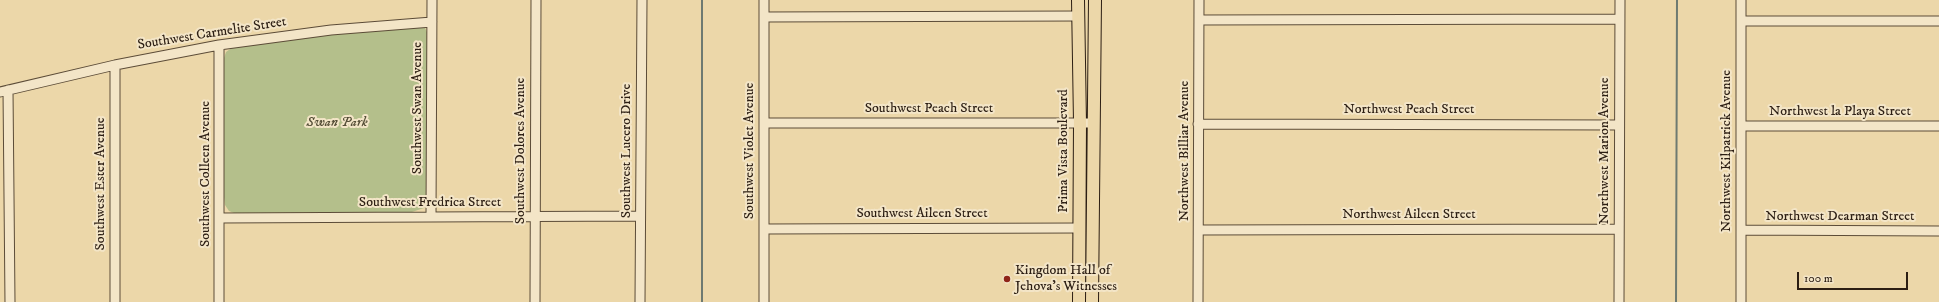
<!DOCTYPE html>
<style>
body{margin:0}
#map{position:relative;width:1939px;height:302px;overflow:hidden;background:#ecd7a9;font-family:"IM FELL DW Pica",serif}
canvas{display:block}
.scale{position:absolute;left:1797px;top:272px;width:111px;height:18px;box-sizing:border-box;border:2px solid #2c1e13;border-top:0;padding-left:5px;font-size:12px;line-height:14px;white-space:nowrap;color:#2c1e13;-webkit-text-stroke:3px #f3e5c7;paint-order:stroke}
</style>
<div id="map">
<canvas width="1939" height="302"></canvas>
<div class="scale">100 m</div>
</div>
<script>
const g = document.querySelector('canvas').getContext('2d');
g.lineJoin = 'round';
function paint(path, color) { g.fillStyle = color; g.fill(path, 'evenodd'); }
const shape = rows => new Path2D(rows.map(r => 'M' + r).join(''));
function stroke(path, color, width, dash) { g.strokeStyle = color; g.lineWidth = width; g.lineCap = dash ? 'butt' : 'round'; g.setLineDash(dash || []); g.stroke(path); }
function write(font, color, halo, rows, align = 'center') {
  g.font = font + ' "IM FELL DW Pica",serif'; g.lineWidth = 4; g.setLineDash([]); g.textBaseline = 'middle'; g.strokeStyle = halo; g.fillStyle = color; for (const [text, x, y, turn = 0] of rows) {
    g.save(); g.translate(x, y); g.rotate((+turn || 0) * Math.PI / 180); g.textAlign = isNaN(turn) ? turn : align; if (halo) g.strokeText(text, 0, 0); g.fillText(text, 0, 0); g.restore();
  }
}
const green = shape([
 [420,26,425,28,429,36,427,202,424,208,412,212,234,213,229,211,225,205,224,197,224,58,226,52,233,47,374,29]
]);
const stream = shape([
 [702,0,702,302],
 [1676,302,1677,0]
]);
const minor = shape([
 [764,17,1078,16],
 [1199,20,1620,19],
 [1741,21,1939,21],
 [115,65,115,302],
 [8,90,10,302],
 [0,92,115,65,219,45,331,30,432,22],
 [764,123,1093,123],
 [1198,124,1619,125],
 [1741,126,1939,126],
 [431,216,432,0],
 [220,218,640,216],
 [764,229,1079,228],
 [1199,230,1619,229],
 [1741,230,1939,231],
 [219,302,219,45],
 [535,302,536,0],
 [640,302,642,0],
 [764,302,764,0],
 [1198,302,1199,0],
 [1619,302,1620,0],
 [1741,302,1741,0]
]);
const major = shape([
 [1078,0,1080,123,1079,302],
 [1092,302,1095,0]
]);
const markers = [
 [1007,279,4,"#8f2418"]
];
const streetNames = [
 ["Southwest Carmelite Street",212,34,-9],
 ["Southwest Swan Avenue",418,108,-90],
 ["Southwest Peach Street",929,109],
 ["Northwest Peach Street",1409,110],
 ["Northwest la Playa Street",1840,112],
 ["Southwest Dolores Avenue",521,151,-90],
 ["Southwest Lucero Drive",627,151,-90],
 ["Southwest Violet Avenue",750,151,-90],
 ["Prima Vista Boulevard",1064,151,-90],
 ["Northwest Billiar Avenue",1185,151,-90],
 ["Northwest Marion Avenue",1605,151,-90],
 ["Northwest Kilpatrick Avenue",1727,151,-90],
 ["Southwest Colleen Avenue",206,174,-90],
 ["Southwest Ester Avenue",101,184,-90],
 ["Southwest Fredrica Street",430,203],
 ["Southwest Aileen Street",922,214],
 ["Northwest Aileen Street",1409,215],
 ["Northwest Dearman Street",1840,217]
];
const parkNames = [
 ["Swan Park",337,123]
];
const poiNames = [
 ["Kingdom Hall of",1015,271],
 ["Jehova's Witnesses",1015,287]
];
paint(green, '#b4bf8b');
stroke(stream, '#6e7a71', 2);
stroke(minor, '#5c4c38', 11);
stroke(major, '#2c1e13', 14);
stroke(minor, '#f3e5c7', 9);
stroke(major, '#ecd7a9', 12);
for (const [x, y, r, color] of markers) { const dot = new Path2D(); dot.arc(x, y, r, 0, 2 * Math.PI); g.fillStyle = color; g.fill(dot); stroke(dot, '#f3e5c7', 1.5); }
write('14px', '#2c1e13', '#f3e5c7', streetNames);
write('italic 14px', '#554e37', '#f3e5c7', parkNames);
write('14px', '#2c1e13', '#f3e5c7', poiNames, 'left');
</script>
